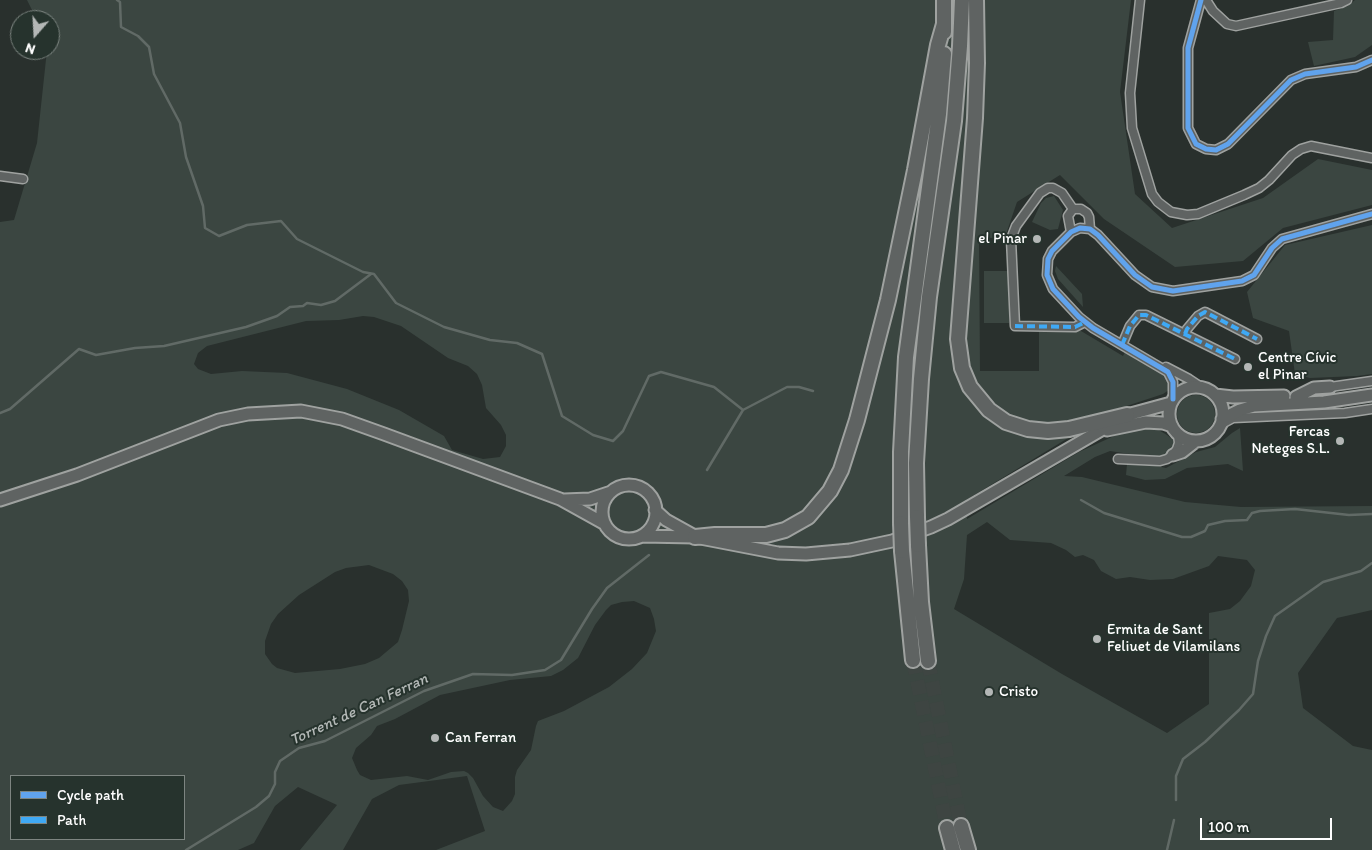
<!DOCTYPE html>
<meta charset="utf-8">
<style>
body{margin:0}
#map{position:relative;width:1372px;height:850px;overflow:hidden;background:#29302d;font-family:Itim,sans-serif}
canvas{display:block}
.legend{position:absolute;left:10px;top:775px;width:175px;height:65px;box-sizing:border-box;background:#26332d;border:1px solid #7d8581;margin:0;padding:6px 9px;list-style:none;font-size:15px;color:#fff}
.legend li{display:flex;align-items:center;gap:10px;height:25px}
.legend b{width:25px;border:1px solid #7d8581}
.north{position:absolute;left:10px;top:10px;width:50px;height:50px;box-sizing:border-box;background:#26332d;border:1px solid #7d8581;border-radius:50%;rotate:199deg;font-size:14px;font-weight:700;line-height:20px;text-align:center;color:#fff}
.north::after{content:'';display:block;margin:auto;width:18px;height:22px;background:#b4b7b6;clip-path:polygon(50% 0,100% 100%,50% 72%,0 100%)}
.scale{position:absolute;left:1200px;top:818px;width:132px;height:22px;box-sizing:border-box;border:2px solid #fff;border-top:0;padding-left:6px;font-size:15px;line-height:18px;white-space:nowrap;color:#fff;-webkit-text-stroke:4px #26332d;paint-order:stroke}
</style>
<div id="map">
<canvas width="1372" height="850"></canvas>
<ul class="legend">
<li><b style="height:6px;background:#60a3ed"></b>Cycle path</li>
<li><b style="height:6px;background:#3fa9f5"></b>Path</li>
</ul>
<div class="north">N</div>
<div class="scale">100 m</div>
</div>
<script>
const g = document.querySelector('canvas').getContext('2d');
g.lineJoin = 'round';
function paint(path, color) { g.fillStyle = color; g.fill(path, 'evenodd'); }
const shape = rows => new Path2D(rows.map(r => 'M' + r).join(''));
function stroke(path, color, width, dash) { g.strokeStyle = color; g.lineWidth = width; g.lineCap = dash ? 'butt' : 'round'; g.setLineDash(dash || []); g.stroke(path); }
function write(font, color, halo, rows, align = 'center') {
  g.font = font + ' Itim,sans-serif'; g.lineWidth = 4; g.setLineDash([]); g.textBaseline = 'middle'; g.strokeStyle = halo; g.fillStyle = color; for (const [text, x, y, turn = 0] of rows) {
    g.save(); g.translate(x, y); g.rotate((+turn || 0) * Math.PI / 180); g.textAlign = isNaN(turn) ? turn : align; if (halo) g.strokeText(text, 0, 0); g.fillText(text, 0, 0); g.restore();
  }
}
const green = shape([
 [27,0,1131,0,1120,92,1135,194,1172,228,1263,198,1318,159,1372,170,1372,205,1283,228,1243,261,1175,267,1104,219,1060,175,1017,202,1004,240,979,236,980,371,1039,371,1039,330,1081,331,1123,356,1125,352,1157,369,1168,375,1171,384,1169,390,1163,394,1072,424,1036,425,1015,420,988,403,971,378,964,339,972,244,960,263,956,305,955,354,963,387,991,417,1012,429,1036,434,1060,434,1077,430,1078,432,966,500,967,519,1079,452,1114,436,1133,430,1147,429,1157,429,1167,435,1173,440,1175,445,1172,449,1164,455,1149,457,1110,451,1095,457,1064,476,1082,477,1185,502,1241,507,1372,506,1372,610,1337,618,1298,673,1303,708,1353,746,1372,750,1372,850,436,850,485,831,467,776,399,785,372,799,343,850,300,850,337,805,298,787,275,806,254,843,238,850,0,850,0,222,14,220,37,143,47,50,50,50,50,20,37,20],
 [363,316,374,317,401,326,448,358,468,366,477,374,482,385,486,408,501,425,506,435,506,446,500,457,483,459,452,450,444,436,399,410,347,389,287,373,242,371,211,374,198,369,194,364,198,353,207,346,306,321,339,320],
 [987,522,1010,540,1051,543,1066,550,1075,557,1083,555,1094,560,1101,571,1116,579,1130,577,1150,580,1173,579,1209,566,1218,556,1247,560,1255,570,1251,586,1240,601,1230,609,1209,613,1209,704,1167,733,1062,674,954,609,964,579,967,535],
 [369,565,393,574,402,581,408,590,409,601,402,630,398,642,379,658,365,664,340,669,295,673,277,668,272,664,265,654,265,641,271,624,278,614,299,595,335,572,346,568],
 [634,601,650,608,654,619,656,631,647,653,632,669,609,687,564,711,538,721,536,726,531,750,517,770,515,777,515,794,512,801,503,811,493,807,483,796,473,778,468,773,464,771,451,772,428,780,407,776,371,780,360,775,357,770,352,758,356,748,371,735,377,726,395,719,440,695,510,680,551,676,563,670,578,658,595,625,606,610,611,605,622,602],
 [11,776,184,776,184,839,11,839],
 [1355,0,1372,0,1372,45,1355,57,1314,66,1308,42,1333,40,1334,11,1348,6],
 [1054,196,1063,210,1058,229,1050,230,1032,222,1041,203,1046,198],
 [1372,225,1372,374,1357,376,1310,378,1295,374,1289,331,1253,318,1247,292,1285,245],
 [1056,266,1082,294,1083,307,1058,279,1055,271],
 [984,271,1009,271,1009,323,984,323],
 '1177 414a19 19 0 1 1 38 0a19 19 0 1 1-38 0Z',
 [1240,428,1243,471,1228,464,1187,468,1165,479,1145,480,1126,475,1127,464,1152,465,1166,468,1196,452,1215,447,1232,433]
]);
const stream = shape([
 [117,0,120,2,121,27,138,36,149,47,154,74,180,123,186,157,203,206,205,228,219,236,247,225,281,221,297,239,363,272,374,274,396,303,444,327,490,340,517,343,542,354,562,416,593,435,613,441,623,431,649,376,661,372,714,387,743,410,787,387,799,387,813,391],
 [0,413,10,409,79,349,96,355,135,348,164,346,246,327,277,316,290,307,303,306,307,303,321,305,335,301,371,274],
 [707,470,743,410],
 [1081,500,1104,513,1182,537,1191,537,1205,531,1208,525,1225,521,1247,520,1252,513,1260,511,1295,509,1349,515,1372,514],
 [1176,800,1176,776,1183,759,1205,742,1239,710,1253,694,1258,661,1266,636,1275,616,1323,582,1361,571,1372,563],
 [186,850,256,807,269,796,275,784,275,772,280,761,299,748,325,741,424,691,473,674,512,675,545,670,561,660,592,609,607,588,649,555],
 [1167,850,1174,820]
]);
const motorwayTunnel = shape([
 [913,660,947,828],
 [928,661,961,826]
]);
const minor = shape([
 [1140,0,1130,93,1132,128,1152,194,1158,202,1171,212,1187,215,1198,214,1244,195,1259,188,1269,180,1292,155,1301,149,1311,146,1372,158],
 [1201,0,1188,48,1188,128,1196,144,1206,149,1216,150,1228,144,1291,80,1305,74,1356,67,1372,60],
 [1206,0,1213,11,1227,24,1236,26,1341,3,1347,0],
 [0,176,23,179],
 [1073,209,1062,193,1053,188,1048,188,1040,193,1016,226,1011,239,1015,326,1075,327,1085,322],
 [1073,209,1081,209,1087,213,1089,217,1090,229],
 [1071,232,1068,216,1073,209],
 [1185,334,1187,329,1198,316,1205,312,1257,339],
 [1122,345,1130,326,1139,315,1146,315,1235,359],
 [1166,367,1189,379,1201,387],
 [1330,387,1372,381],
 [1173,399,1173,382,1168,372,1093,328,1079,317,1053,289,1047,275,1048,259,1052,251,1071,232,1080,228,1090,229,1098,235,1135,275,1152,287,1173,291,1242,281,1254,275,1272,248,1282,239,1372,214],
 [1220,425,1233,418,1345,413,1372,409],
 [1118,459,1160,461,1167,459,1173,455,1177,449,1179,443,1178,435]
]);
const secondary = shape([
 '1169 414a27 27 0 1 1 54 0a27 27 0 1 1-54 0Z',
 [1215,395,1233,397,1284,396],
 [1296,397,1314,388,1330,387],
 [1222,419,1240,410,1254,406,1324,402,1372,395],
 [1107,430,1146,422,1163,423,1172,426],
 [1173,455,1182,452,1196,441],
 '602 512a27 27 0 1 1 54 0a27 27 0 1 1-54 0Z',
 [0,500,77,475,219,420,248,414,301,411,342,419,384,434,560,499,605,524],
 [564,500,590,499,611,492],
 [655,510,666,520,693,535],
 [642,536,695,537,778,553,806,554,850,550,892,541,931,527,948,519,1127,415,1171,403]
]);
const motorway = shape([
 [944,0,944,32],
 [976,0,977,63,975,118,958,339,962,368,970,387,989,410,1006,422,1028,429,1048,431,1069,429,1127,415],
 [917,517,916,463,921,379,929,297,954,121,960,46,962,0],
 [901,523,901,452,906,357,939,114,944,54],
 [695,537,715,535,766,535,785,530,808,517,830,491,841,470,857,420,888,300,915,170,938,45,944,24],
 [918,545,921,602,928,661],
 [902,551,913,660],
 [961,826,968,850],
 [947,828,953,850]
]);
const motorwayBridge = shape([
 [917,517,918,545],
 [901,523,902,551]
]);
const quiet = shape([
 [1015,326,1075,327,1085,322],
 [1185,334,1187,329,1198,316,1205,312,1257,339],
 [1122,345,1130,326,1139,315,1146,315,1235,359]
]);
const cycleway = shape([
 [1201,0,1188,48,1188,128,1196,144,1206,149,1216,150,1228,144,1291,80,1305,74,1356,67,1372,60],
 [1173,399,1173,382,1168,372,1093,328,1079,317,1053,289,1047,275,1048,259,1052,251,1071,232,1080,228,1090,229,1098,235,1135,275,1152,287,1173,291,1242,281,1254,275,1272,248,1282,239,1372,214]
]);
const markers = [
 [1037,239,5,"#b4b7b6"],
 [1248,367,5,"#b4b7b6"],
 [1340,441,5,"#b4b7b6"],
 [1097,639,5,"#b4b7b6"],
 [989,692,5,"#b4b7b6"],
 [435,738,5,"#b4b7b6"]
];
const poiNames = [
 ["el Pinar",1027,239,"right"],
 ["Centre Cívic",1258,358],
 ["el Pinar",1258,375],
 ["Fercas",1330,432,"right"],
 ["Neteges S.L.",1330,449,"right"],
 ["Ermita de Sant",1107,630],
 ["Feliuet de Vilamilans",1107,647],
 ["Cristo",999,692],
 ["Can Ferran",445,738]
];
const waterNames = [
 ["Torrent de Can Ferran",359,710,-25]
];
paint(green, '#3b4641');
stroke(stream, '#616a66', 2.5);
stroke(motorwayTunnel, '#3e4542', 14, [14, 7]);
stroke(minor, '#9fa2a0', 11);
stroke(secondary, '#9fa2a0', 15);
stroke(motorway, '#9fa2a0', 18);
stroke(minor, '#5f6362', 8);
stroke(secondary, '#5f6362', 11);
stroke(motorway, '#5f6362', 14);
stroke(motorwayBridge, '#9fa2a0', 18, []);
stroke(motorwayBridge, '#5f6362', 14);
stroke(quiet, '#3fa9f5', 4, [8, 4]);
stroke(cycleway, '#60a3ed', 5);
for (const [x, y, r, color] of markers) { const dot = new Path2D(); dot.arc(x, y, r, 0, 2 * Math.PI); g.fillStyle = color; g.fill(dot); stroke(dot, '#26332d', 2); }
write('15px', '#fff', '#26332d', poiNames, 'left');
write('italic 16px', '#b3b8b6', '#26332d', waterNames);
</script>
